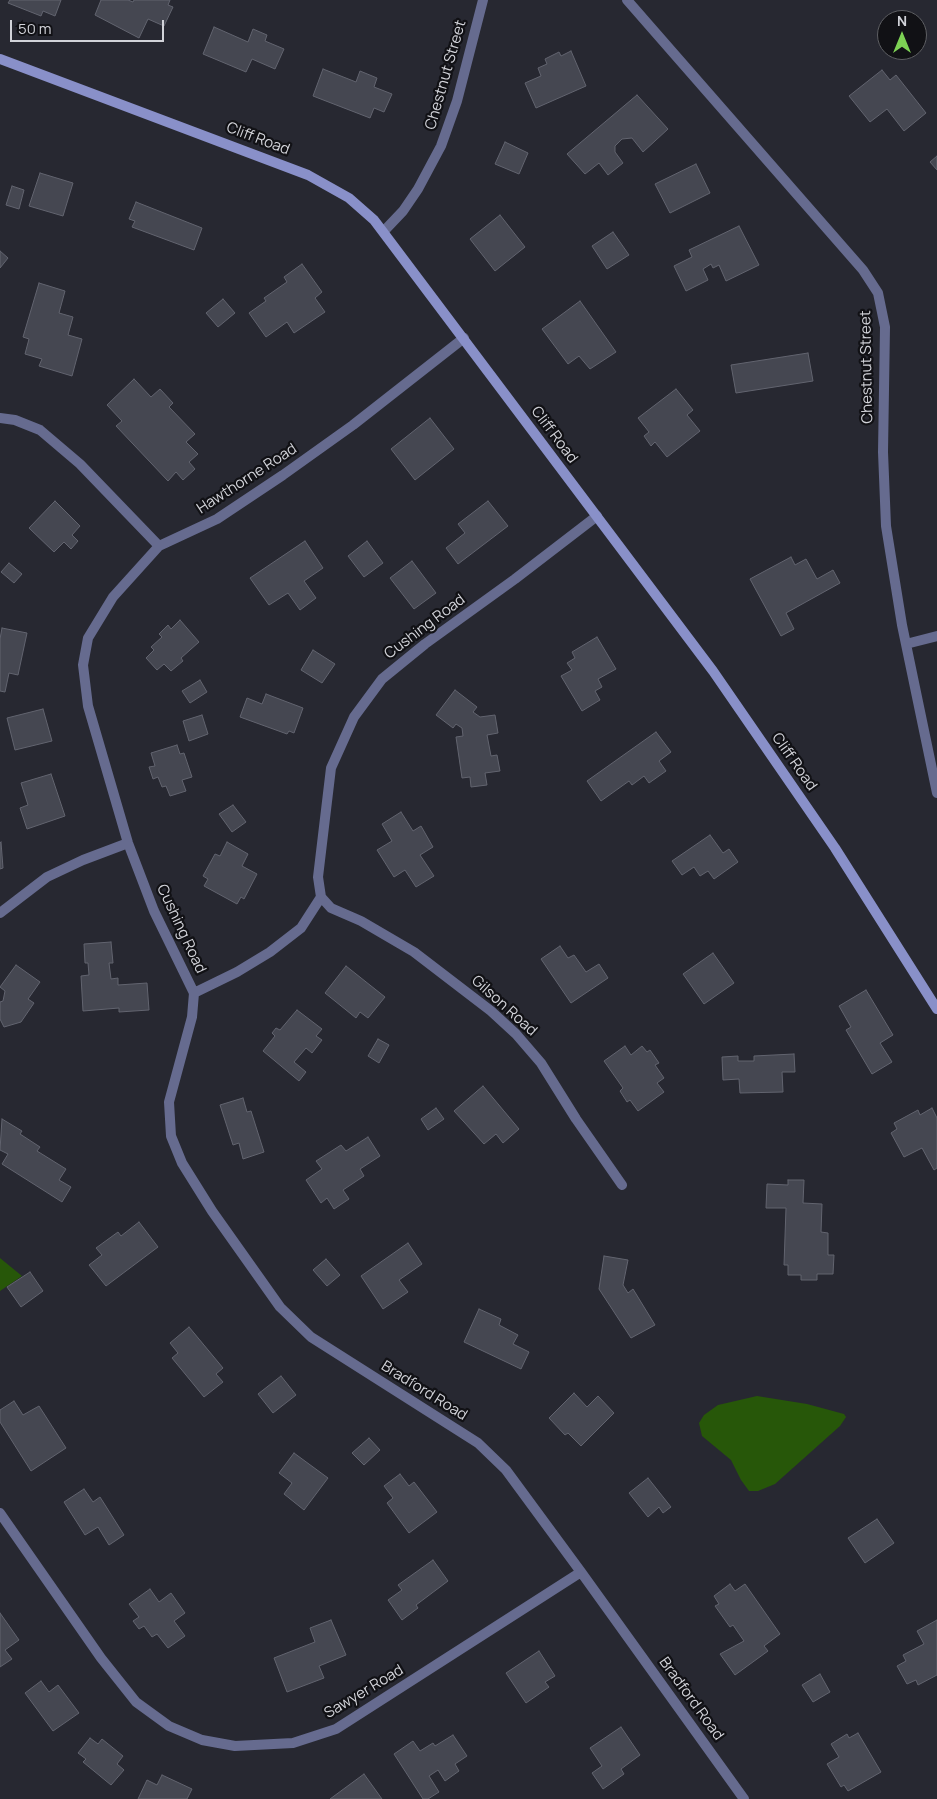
<!DOCTYPE html>
<style>
body{margin:0}
#map{position:relative;width:937px;height:1799px;overflow:hidden;background:#272831;font-family:Manrope,sans-serif}
canvas{display:block}
.north{position:absolute;left:877px;top:10px;width:50px;height:50px;box-sizing:border-box;background:#111115;border:1px solid #5e5f63;border-radius:50%;rotate:0deg;font-size:14px;font-weight:700;line-height:20px;text-align:center;color:#d2d3d9}
.north::after{content:'';display:block;margin:auto;width:18px;height:22px;background:#7dd154;clip-path:polygon(50% 0,100% 100%,50% 72%,0 100%)}
.scale{position:absolute;left:10px;top:20px;width:154px;height:22px;box-sizing:border-box;border:2px solid #d2d3d9;border-top:0;padding-left:6px;font-size:15px;line-height:18px;white-space:nowrap;color:#d2d3d9;-webkit-text-stroke:4px #111115;paint-order:stroke}
</style>
<div id="map">
<canvas width="937" height="1799"></canvas>
<div class="north">N</div>
<div class="scale">50 m</div>
</div>
<script>
const g = document.querySelector('canvas').getContext('2d');
g.lineJoin = 'round';
function paint(path, color) { g.fillStyle = color; g.fill(path, 'evenodd'); }
const shape = rows => new Path2D(rows.map(r => 'M' + r).join(''));
function stroke(path, color, width, dash) { g.strokeStyle = color; g.lineWidth = width; g.lineCap = dash ? 'butt' : 'round'; g.setLineDash(dash || []); g.stroke(path); }
function write(font, color, halo, rows, align = 'center') {
  g.font = font + ' Manrope,sans-serif'; g.lineWidth = 4.5; g.setLineDash([]); g.textBaseline = 'middle'; g.strokeStyle = halo; g.fillStyle = color; for (const [text, x, y, turn = 0] of rows) {
    g.save(); g.translate(x, y); g.rotate((+turn || 0) * Math.PI / 180); g.textAlign = isNaN(turn) ? turn : align; if (halo) g.strokeText(text, 0, 0); g.fillText(text, 0, 0); g.restore();
  }
}
const green = shape([
 [0,1258,22,1276,0,1291],
 [757,1396,807,1404,844,1414,846,1417,840,1426,775,1484,758,1491,749,1491,741,1480,731,1460,702,1436,699,1423,704,1415,718,1405]
]);
const building = shape([
 [10,0,61,0,55,16,43,11,41,16,8,3,10,0],
 [101,0,128,0,133,2,134,0,170,0,168,5,173,7,164,26,148,19,139,38,95,15,101,0],
 [214,27,248,42,253,29,267,35,265,41,284,49,275,69,252,59,246,72,203,54,214,27],
 [571,51,586,86,536,108,525,83,541,76,538,68,547,64,545,59,559,52,561,56,571,51],
 [323,69,356,82,360,71,377,78,374,87,392,94,384,112,374,108,370,118,313,96,323,69],
 [882,70,890,80,896,75,926,113,904,131,887,109,870,122,849,96,882,70],
 [637,95,668,129,643,152,632,138,622,139,615,146,615,152,623,163,608,175,599,163,585,174,567,154,637,95],
 [505,142,528,153,519,174,495,164,505,142],
 [937,156,937,170,930,162,937,156],
 [696,164,710,193,670,213,655,184,696,164],
 [40,173,73,183,63,216,29,206,40,173],
 [12,186,24,190,19,209,6,205,12,186],
 [136,202,202,228,194,250,132,227,135,221,129,219,136,202],
 [500,215,525,247,495,271,470,239,500,215],
 [739,226,759,265,726,281,719,265,713,268,711,264,703,269,708,280,686,291,674,266,692,257,689,250,739,226],
 [613,232,629,255,607,269,592,246,613,232],
 [0,251,8,258,0,268,0,251],
 [302,264,322,292,315,298,325,312,294,333,287,322,266,337,249,313,266,301,264,298,287,282,284,277,302,264],
 [39,283,65,291,59,313,73,317,68,335,82,339,72,376,39,366,42,359,25,354,29,339,23,337,39,283],
 [223,299,235,313,218,327,206,313,223,299],
 [580,301,616,352,590,369,579,356,568,364,542,329,580,301],
 [808,353,813,381,736,393,731,365,808,353],
 [134,379,151,397,160,389,173,403,169,407,195,434,186,442,198,454,189,462,195,469,183,480,176,472,168,481,116,426,122,421,107,405,134,379],
 [676,389,693,410,687,415,700,431,667,457,655,442,651,446,644,436,649,432,638,418,676,389],
 [430,418,454,449,415,480,391,449,430,418],
 [55,501,80,526,72,535,78,541,71,549,64,542,54,552,29,528,55,501],
 [488,501,508,526,458,564,446,548,465,533,458,524,488,501],
 [305,541,323,568,304,581,316,598,300,610,288,593,269,605,250,578,305,541],
 [367,541,383,563,364,577,348,556,367,541],
 [791,557,795,565,806,559,817,579,833,570,840,583,786,613,794,629,781,636,750,579,791,557],
 [412,561,436,593,414,609,390,578,412,561],
 [9,563,22,574,14,583,1,572,9,563],
 [180,620,199,642,181,658,183,661,171,671,164,664,157,670,146,658,154,650,151,647,162,637,159,634,168,625,171,629,180,620],
 [2,628,27,633,18,675,9,673,5,692,0,691,0,639,2,628],
 [597,637,616,669,598,679,602,687,595,691,600,700,582,711,561,676,572,670,567,663,575,658,572,652,597,637],
 [313,650,335,664,322,683,301,670,313,650],
 [200,680,207,692,190,703,182,691,200,680],
 [455,690,477,707,473,712,480,717,495,715,498,733,487,735,491,756,497,755,500,771,485,773,487,785,471,787,470,777,462,778,456,737,463,736,462,728,456,724,453,728,436,715,455,690],
 [266,694,303,708,294,733,289,731,287,734,240,717,247,698,262,704,266,694],
 [43,709,52,741,15,750,7,718,43,709],
 [202,715,208,734,189,741,183,721,202,715],
 [656,732,671,752,659,761,666,771,649,783,644,776,632,785,629,781,601,801,587,781,656,732],
 [177,745,180,754,184,753,192,777,182,780,186,791,170,796,166,786,162,787,158,777,153,779,149,767,155,766,151,753,177,745],
 [51,774,65,816,27,829,20,808,28,805,21,783,51,774],
 [233,805,246,822,232,832,219,814,233,805],
 [401,812,413,831,421,826,433,847,420,855,434,876,416,887,405,870,394,877,377,850,392,841,382,824,401,812],
 [710,835,723,853,729,849,738,862,714,879,708,871,700,876,694,867,682,875,672,861,710,835],
 [1,842,3,868,0,869,0,843,1,842],
 [227,842,248,854,242,866,257,874,244,899,241,897,237,904,204,886,208,879,203,876,215,854,220,856,227,842],
 [111,942,113,963,109,963,111,979,118,978,118,985,147,983,149,1010,119,1012,119,1008,83,1011,81,976,89,975,88,963,85,963,84,944,111,942],
 [560,946,568,958,574,955,586,972,599,964,608,978,571,1003,541,959,560,946],
 [713,953,734,983,704,1004,683,974,713,953],
 [16,965,40,982,28,999,34,1003,21,1022,4,1027,0,1019,0,1002,3,1001,5,991,0,987,16,965],
 [346,966,385,997,368,1018,360,1012,356,1018,325,993,346,966],
 [866,990,893,1035,880,1043,892,1062,872,1074,846,1030,851,1027,839,1006,866,990],
 [297,1010,322,1029,316,1036,322,1040,312,1053,306,1048,294,1062,306,1072,299,1081,263,1051,275,1036,272,1033,276,1028,280,1030,297,1010],
 [378,1039,389,1045,379,1063,368,1056,378,1039],
 [625,1046,631,1055,642,1046,647,1052,650,1050,659,1063,655,1065,664,1078,657,1083,664,1092,638,1111,630,1100,627,1102,620,1091,623,1088,604,1061,625,1046],
 [794,1054,795,1072,782,1072,783,1092,740,1093,739,1079,723,1080,722,1057,738,1056,738,1061,754,1061,754,1056,794,1054],
 [483,1086,519,1129,503,1143,496,1134,484,1144,454,1111,483,1086],
 [243,1098,247,1112,251,1111,264,1152,243,1159,239,1143,233,1145,220,1105,243,1098],
 [436,1108,444,1119,428,1130,421,1119,436,1108],
 [932,1108,937,1118,937,1168,934,1170,922,1148,904,1157,891,1133,897,1129,894,1123,918,1110,920,1115,932,1108],
 [2,1119,22,1131,20,1134,40,1147,37,1151,66,1169,59,1180,71,1187,62,1202,2,1164,8,1154,0,1150,2,1119],
 [368,1137,380,1156,360,1169,364,1176,343,1190,349,1199,334,1209,327,1198,321,1203,306,1180,322,1169,316,1161,341,1145,346,1151,368,1137],
 [788,1180,804,1180,803,1203,822,1204,821,1232,828,1233,828,1255,834,1255,833,1274,817,1274,817,1280,801,1280,801,1275,788,1275,788,1265,784,1265,786,1208,766,1208,767,1184,788,1185,788,1180],
 [139,1222,158,1247,106,1286,89,1265,102,1255,96,1248,118,1232,121,1236,139,1222],
 [408,1243,422,1264,399,1280,408,1292,383,1309,361,1276,408,1243],
 [604,1256,628,1260,623,1285,628,1293,633,1289,655,1325,631,1338,599,1289,604,1256],
 [326,1259,340,1275,327,1286,313,1270,326,1259],
 [30,1272,43,1291,21,1307,7,1287,30,1272],
 [479,1309,501,1319,499,1325,518,1335,513,1344,529,1352,521,1369,464,1342,479,1309],
 [189,1327,223,1368,216,1374,223,1382,204,1397,172,1358,178,1353,170,1343,189,1327],
 [281,1376,296,1395,273,1413,258,1394,281,1376],
 [574,1393,587,1407,598,1396,614,1413,581,1446,568,1433,565,1435,549,1418,574,1393],
 [14,1401,23,1415,39,1406,66,1448,31,1471,0,1422,0,1410,14,1401],
 [369,1438,380,1450,364,1465,352,1453,369,1438],
 [294,1453,328,1478,304,1510,284,1494,292,1483,279,1473,294,1453],
 [400,1474,409,1486,414,1482,437,1512,409,1533,387,1503,393,1498,384,1486,400,1474],
 [648,1478,671,1507,663,1513,659,1507,648,1517,629,1493,648,1478],
 [84,1489,93,1502,100,1497,124,1535,109,1545,98,1527,85,1535,64,1502,84,1489],
 [877,1519,894,1543,865,1563,848,1538,877,1519],
 [433,1560,448,1581,416,1605,418,1608,402,1620,388,1600,402,1590,398,1585,433,1560],
 [730,1584,735,1591,745,1584,780,1634,764,1646,768,1651,735,1675,720,1654,744,1641,733,1625,730,1627,715,1606,719,1604,714,1596,730,1584],
 [150,1589,159,1602,171,1593,185,1613,174,1621,185,1636,168,1648,157,1634,152,1637,144,1626,139,1629,133,1621,139,1617,129,1604,150,1589],
 [0,1613,19,1640,5,1650,12,1659,0,1667,0,1613],
 [331,1620,346,1655,319,1666,324,1678,287,1692,274,1658,315,1642,310,1628,331,1620],
 [937,1620,937,1675,918,1685,916,1680,907,1684,897,1666,906,1661,903,1655,924,1644,917,1631,937,1620],
 [539,1651,555,1676,545,1682,549,1687,526,1703,506,1673,539,1651],
 [820,1674,830,1692,813,1702,802,1685,820,1674],
 [41,1681,49,1692,58,1685,79,1713,53,1731,25,1693,41,1681],
 [621,1727,640,1755,621,1769,624,1774,603,1789,592,1773,602,1766,590,1748,621,1727],
 [858,1733,881,1772,848,1791,844,1785,841,1787,827,1764,839,1757,831,1744,847,1734,849,1738,858,1733],
 [453,1735,467,1756,455,1764,459,1771,445,1781,438,1770,429,1776,439,1792,428,1799,423,1799,394,1754,413,1741,420,1751,433,1743,435,1746,453,1735],
 [90,1738,98,1744,102,1739,123,1756,117,1764,124,1770,111,1785,83,1762,86,1759,78,1753,90,1738],
 [364,1774,382,1799,330,1799,364,1774],
 [162,1775,192,1789,187,1799,138,1799,147,1780,157,1785,162,1775]
]);
const street = shape([
 [627,0,863,270,878,293,885,327,883,452,886,526,902,625,937,793],
 [384,231,403,211,418,189,441,146,457,101,483,0],
 [0,418,15,420,40,430,80,464,159,546,217,519,283,475,353,425,464,338],
 [159,546,113,597,88,638,83,665,88,706,128,843,154,911,194,993,237,972,270,952,301,928,321,897,318,877,331,768,354,717,382,679,425,644,515,579,597,516],
 [906,644,937,636],
 [321,897,331,908,361,921,414,952,491,1011,516,1034,541,1063,576,1119,622,1185],
 [0,913,47,877,83,860,128,843],
 [194,993,192,1017,169,1102,171,1136,182,1163,212,1211,280,1307,311,1337,478,1443,506,1470,581,1572,744,1799],
 [0,1513,101,1658,136,1702,169,1726,202,1740,235,1746,293,1743,336,1729,581,1572]
]);
const secondary = shape([
 [0,59,308,175,349,198,374,220,713,671,835,848,937,1009]
]);
const streetNames = [
 ["Chestnut Street",446,75,-74],
 ["Cliff Road",258,139,21],
 ["Chestnut Street",867,367,-91],
 ["Cliff Road",554,435,53],
 ["Hawthorne Road",247,479,-33],
 ["Cushing Road",425,627,-37],
 ["Cliff Road",794,762,55],
 ["Cushing Road",181,929,65],
 ["Gilson Road",504,1006,42],
 ["Bradford Road",424,1391,32],
 ["Sawyer Road",364,1692,-31],
 ["Bradford Road",691,1699,54]
];
paint(green, '#275709');
paint(building, '#454751');
stroke(building, '#62646f', 1);
stroke(street, '#666b8f', 10);
stroke(secondary, '#8990c9', 10);
write('15px', '#d2d3d9', '#111115', streetNames);
</script>
